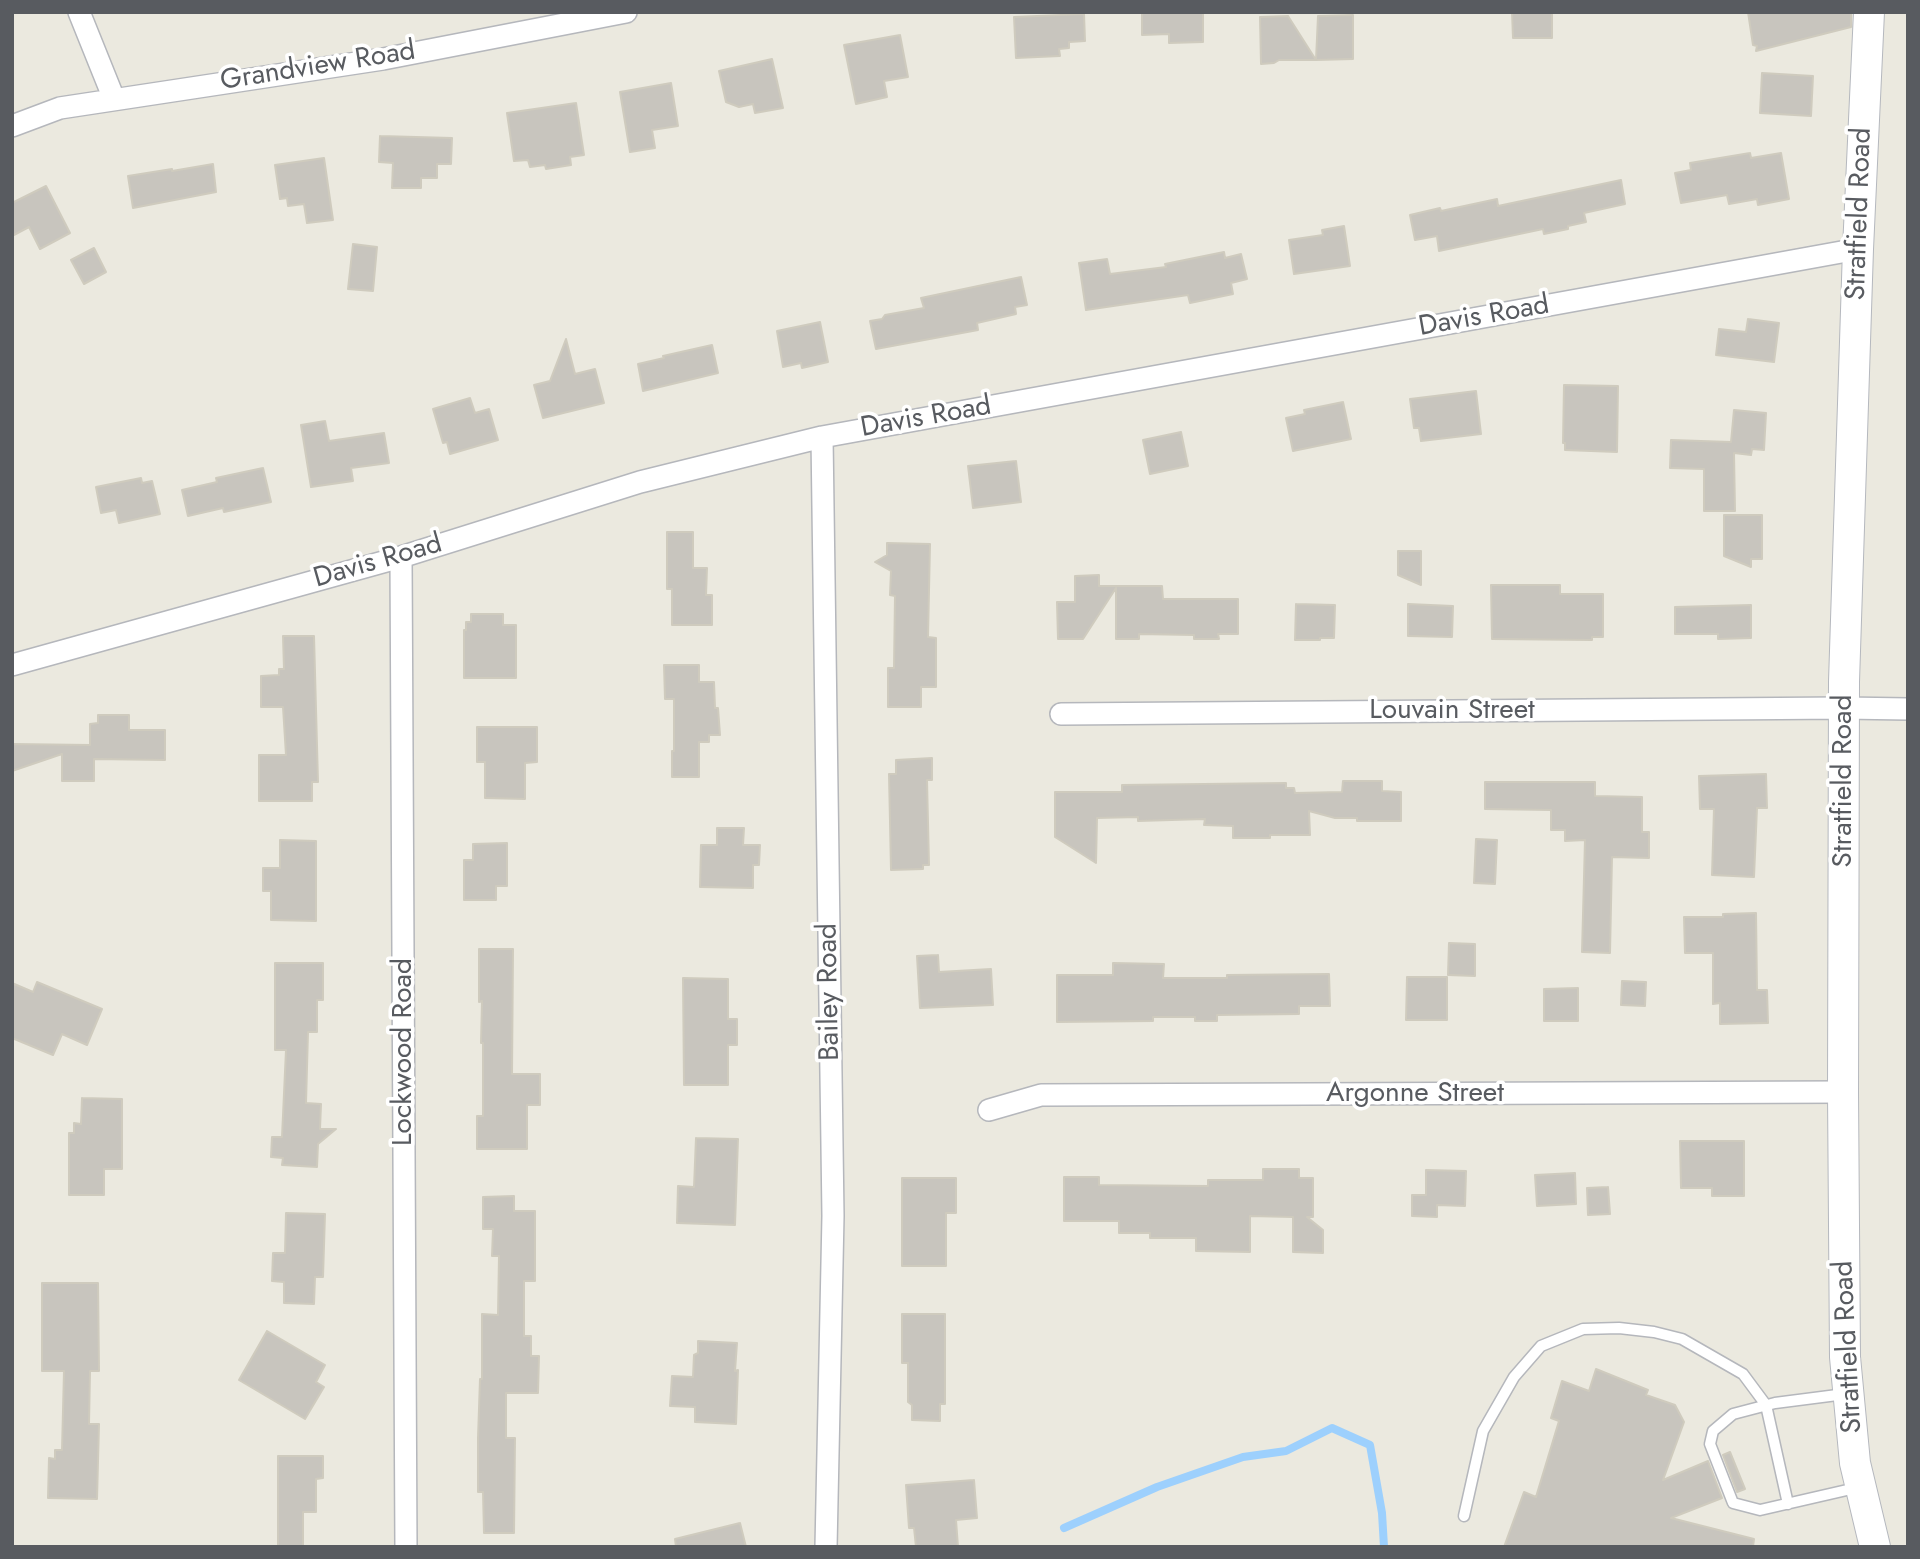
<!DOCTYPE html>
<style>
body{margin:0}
#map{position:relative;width:1920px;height:1559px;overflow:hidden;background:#ebe9df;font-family:Jost,sans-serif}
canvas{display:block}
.frame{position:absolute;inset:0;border:14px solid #585b60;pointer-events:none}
</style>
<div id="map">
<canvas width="1920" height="1559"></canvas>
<div class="frame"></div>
</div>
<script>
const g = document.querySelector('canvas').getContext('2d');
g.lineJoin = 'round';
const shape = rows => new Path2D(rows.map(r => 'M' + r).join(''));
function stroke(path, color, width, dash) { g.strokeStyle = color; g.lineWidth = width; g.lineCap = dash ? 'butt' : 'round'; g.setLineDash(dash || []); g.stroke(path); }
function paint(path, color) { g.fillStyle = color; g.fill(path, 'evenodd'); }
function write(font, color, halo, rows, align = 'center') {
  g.font = font + ' Jost,sans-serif'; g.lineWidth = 7; g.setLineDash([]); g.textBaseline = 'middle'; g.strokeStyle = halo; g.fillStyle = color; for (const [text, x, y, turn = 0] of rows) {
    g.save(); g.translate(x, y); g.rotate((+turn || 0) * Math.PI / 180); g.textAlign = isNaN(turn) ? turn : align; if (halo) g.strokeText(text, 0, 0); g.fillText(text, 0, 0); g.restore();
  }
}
const stream = shape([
 [1064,1528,1157,1487,1243,1457,1286,1451,1332,1428,1370,1445,1382,1513,1384,1547]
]);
const building = shape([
 [1142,12,1203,12,1203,42,1169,43,1169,34,1142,35,1142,12],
 [1512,12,1552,12,1552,38,1513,38,1512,12],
 [1748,12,1851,12,1851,27,1756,51,1757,46,1753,45,1748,12],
 [1084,14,1085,41,1069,42,1069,48,1059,49,1060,56,1016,58,1014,17,1084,14],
 [1353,15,1353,59,1316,60,1318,16,1353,15],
 [1288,16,1316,60,1279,60,1274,63,1261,64,1260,17,1288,16],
 [900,35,908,77,884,81,887,97,856,104,844,45,900,35],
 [772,59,783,108,755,113,753,104,739,107,726,102,719,71,772,59],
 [1762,73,1813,76,1811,116,1760,113,1762,73],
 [671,83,678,126,652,130,655,148,630,152,620,92,671,83],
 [576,103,584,155,570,157,571,165,546,169,545,165,530,167,528,160,514,161,507,113,576,103],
 [380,136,452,138,451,164,437,164,437,178,421,178,421,188,392,188,393,163,379,162,380,136],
 [1750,153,1751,158,1781,153,1789,199,1758,205,1757,199,1729,204,1727,195,1681,203,1675,173,1691,170,1690,163,1750,153],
 [324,158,333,220,307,223,304,204,288,206,287,198,280,199,275,165,324,158],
 [213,164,216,192,133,208,128,176,172,169,172,171,213,164],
 [1621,180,1625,204,1584,213,1586,222,1568,226,1568,229,1544,234,1543,229,1439,251,1437,236,1415,240,1410,215,1440,208,1441,211,1497,199,1498,206,1621,180],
 [46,186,70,233,40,249,29,227,12,236,12,203,46,186],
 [1344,226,1350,266,1294,274,1289,240,1323,235,1322,230,1344,226],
 [353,244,377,247,373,291,348,289,353,244],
 [94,248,106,272,84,284,71,260,94,248],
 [1224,252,1225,258,1241,254,1247,279,1231,283,1233,294,1190,303,1188,295,1086,310,1079,263,1107,259,1110,274,1166,267,1165,264,1224,252],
 [1021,277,1027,305,1015,307,1016,314,977,323,978,330,876,349,870,321,882,319,885,315,924,308,921,298,1021,277],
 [1748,319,1779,323,1774,362,1716,355,1719,329,1746,332,1748,319],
 [820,322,828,362,802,368,801,363,783,367,777,331,820,322],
 [566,339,575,374,595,369,604,403,543,418,534,385,550,381,566,339],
 [712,345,718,373,643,391,638,364,664,358,663,356,712,345],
 [1564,385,1618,386,1617,452,1565,450,1565,443,1563,443,1564,385],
 [1476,391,1481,434,1421,441,1419,428,1414,428,1410,399,1476,391],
 [470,398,475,413,489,409,498,440,450,454,447,442,443,443,433,409,470,398],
 [1343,402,1351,439,1293,451,1286,418,1305,414,1304,410,1343,402],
 [1734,410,1766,413,1764,450,1752,449,1751,455,1734,453,1735,511,1704,511,1704,469,1670,468,1671,440,1731,442,1734,410],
 [325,421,329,441,384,433,389,463,351,468,353,481,311,487,301,425,325,421],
 [1181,432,1188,466,1150,474,1143,440,1181,432],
 [1016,461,1021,502,973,508,968,466,1016,461],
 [263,468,271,502,224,512,223,508,188,516,182,490,217,482,216,478,263,468],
 [141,478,142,483,152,481,160,514,119,523,116,510,101,513,96,487,141,478],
 [1724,515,1762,515,1762,559,1751,559,1751,567,1724,556,1724,515],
 [667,532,693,532,693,568,707,568,706,595,712,595,712,625,672,625,672,589,667,589,667,532],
 [887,543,930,544,928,637,936,638,936,687,921,687,921,707,888,707,888,668,894,668,895,596,890,595,891,571,875,562,887,555,887,543],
 [1398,551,1421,551,1421,585,1398,575,1398,551],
 [1099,575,1099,586,1162,586,1163,599,1238,599,1238,634,1218,634,1219,639,1194,639,1194,635,1139,634,1139,639,1116,639,1116,588,1083,639,1058,639,1057,602,1075,602,1075,576,1099,575],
 [1491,585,1560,585,1560,594,1603,594,1603,637,1592,637,1592,640,1492,639,1491,585],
 [1296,604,1335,605,1334,638,1320,638,1320,640,1295,640,1296,604],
 [1408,604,1453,606,1452,637,1408,636,1408,604],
 [1751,605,1751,638,1718,639,1718,634,1675,634,1675,607,1751,605],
 [471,614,503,614,503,625,516,625,516,678,464,678,464,630,466,630,466,622,471,622,471,614],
 [283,636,314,636,318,782,312,782,312,801,259,801,259,755,286,755,283,707,261,707,261,676,279,675,279,669,284,669,283,636],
 [664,665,699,665,699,682,714,682,715,708,718,708,720,735,709,735,709,742,699,742,699,777,672,777,672,751,674,751,674,699,665,699,664,665],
 [98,715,129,715,129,730,165,730,165,760,94,759,94,781,62,781,62,754,12,771,12,744,90,745,90,724,98,723,98,715],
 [477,727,537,727,537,762,525,763,525,799,485,798,485,762,477,762,477,727],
 [932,758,932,780,927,780,929,865,923,865,923,869,891,870,889,774,896,774,896,760,932,758],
 [1766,774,1767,808,1757,808,1754,877,1712,875,1714,809,1700,809,1699,776,1766,774],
 [1343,781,1382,781,1382,791,1401,792,1401,821,1357,821,1357,818,1335,818,1309,811,1310,835,1270,835,1270,838,1233,838,1233,826,1204,825,1205,819,1138,821,1138,817,1097,818,1096,863,1055,837,1055,792,1122,792,1122,785,1286,783,1286,788,1294,788,1295,793,1342,792,1343,781],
 [1485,782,1595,782,1595,796,1642,797,1642,832,1649,832,1649,858,1612,857,1610,953,1582,952,1585,840,1565,841,1565,830,1551,830,1551,810,1485,809,1485,782],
 [717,828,744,828,743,845,760,845,759,865,753,865,753,888,700,887,701,845,717,845,717,828],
 [1476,839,1497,840,1495,884,1474,883,1476,839],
 [280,840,316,841,316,921,271,920,271,891,263,891,263,868,280,868,280,840],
 [507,843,507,886,496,886,496,900,464,900,464,860,473,860,473,844,507,843],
 [1756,913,1757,990,1767,990,1768,1023,1720,1024,1720,1003,1713,1004,1713,953,1685,953,1684,917,1723,917,1723,914,1756,913],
 [1449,943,1475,944,1475,976,1448,975,1449,943],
 [479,949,513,949,512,1074,540,1074,540,1105,527,1105,527,1149,477,1149,477,1116,483,1116,483,1043,481,1043,482,1001,479,1002,479,949],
 [938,955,939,972,991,969,993,1005,920,1008,917,956,938,955],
 [275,963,323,963,323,1000,317,1000,317,1032,308,1032,306,1103,321,1104,320,1129,336,1129,318,1144,317,1167,282,1165,283,1158,271,1157,272,1137,282,1137,286,1050,275,1050,275,963],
 [1113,963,1164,964,1163,978,1227,978,1227,975,1329,974,1330,1006,1299,1006,1299,1014,1217,1015,1217,1021,1195,1021,1195,1017,1153,1017,1153,1021,1057,1022,1057,975,1113,975,1113,963],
 [1407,977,1447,977,1447,1020,1406,1020,1407,977],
 [683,978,728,979,728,1019,737,1019,737,1045,728,1045,728,1085,684,1085,683,978],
 [1622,981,1646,982,1645,1006,1621,1005,1622,981],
 [37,982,102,1009,87,1045,62,1034,53,1055,12,1038,12,983,33,992,37,982],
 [1578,988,1578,1021,1544,1021,1544,989,1578,988],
 [82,1098,122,1099,122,1169,104,1169,104,1195,69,1195,69,1133,74,1133,74,1123,81,1124,82,1098],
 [696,1138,738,1139,735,1225,677,1223,678,1186,694,1187,696,1138],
 [1680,1141,1744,1141,1744,1196,1712,1196,1712,1188,1681,1188,1680,1141],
 [1263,1169,1299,1169,1299,1178,1313,1178,1313,1217,1307,1217,1323,1230,1323,1253,1293,1252,1293,1217,1250,1216,1250,1252,1196,1251,1196,1238,1150,1238,1150,1233,1119,1233,1119,1221,1064,1221,1064,1177,1099,1177,1099,1185,1208,1186,1208,1180,1263,1180,1263,1169],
 [1426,1170,1466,1171,1465,1206,1437,1205,1437,1217,1412,1216,1412,1195,1426,1195,1426,1170],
 [1575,1173,1576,1204,1537,1206,1535,1175,1575,1173],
 [902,1178,956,1178,956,1213,946,1213,946,1266,902,1266,902,1178],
 [1608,1187,1610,1214,1588,1215,1587,1188,1608,1187],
 [514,1196,514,1211,535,1211,535,1281,524,1281,524,1336,531,1336,531,1356,539,1356,538,1393,506,1393,506,1438,515,1438,514,1533,484,1533,483,1492,478,1492,478,1438,480,1379,482,1379,482,1314,498,1315,499,1256,492,1256,493,1229,483,1229,483,1197,514,1196],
 [286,1213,325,1214,323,1277,315,1277,314,1304,284,1303,284,1282,272,1281,273,1253,285,1253,286,1213],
 [42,1283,98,1283,99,1371,90,1371,89,1424,99,1424,97,1499,48,1498,49,1458,55,1459,55,1450,62,1450,64,1371,42,1371,42,1283],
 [902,1314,945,1314,945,1404,940,1404,940,1421,912,1420,912,1405,908,1402,908,1363,902,1363,902,1314],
 [267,1331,325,1365,316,1382,324,1387,305,1419,239,1380,267,1331],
 [698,1341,737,1343,735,1371,738,1370,736,1424,695,1422,695,1407,670,1406,672,1376,693,1377,694,1355,698,1353,698,1341],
 [1596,1369,1648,1390,1646,1395,1675,1405,1684,1422,1663,1480,1708,1461,1722,1498,1671,1518,1754,1539,1753,1547,1504,1547,1524,1492,1536,1497,1559,1421,1551,1418,1562,1381,1589,1391,1596,1369],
 [1730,1452,1745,1489,1737,1492,1723,1455,1730,1452],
 [278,1456,323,1456,323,1478,316,1479,316,1512,303,1512,303,1547,278,1547,278,1456],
 [974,1480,977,1518,956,1520,958,1547,916,1547,914,1528,909,1528,906,1485,974,1480],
 [740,1523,746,1547,676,1547,675,1539,740,1523]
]);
const lane = shape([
 [1845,1394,1775,1403,1733,1414,1713,1431,1710,1444,1733,1503,1760,1510,1860,1487],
 [1464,1516,1483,1431,1514,1377,1541,1346,1583,1329,1619,1328,1654,1332,1682,1339,1743,1374,1766,1405,1788,1504]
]);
const street = shape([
 [79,12,114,99],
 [12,126,60,108,383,59,626,12],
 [822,437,833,1216,826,1547],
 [401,557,406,1547],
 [12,665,401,557,640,482,822,437,1858,249],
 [1061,714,1844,708,1908,709],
 [989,1110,1041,1095,1843,1092]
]);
const secondary = shape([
 [1869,12,1858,249,1844,682,1843,1092,1845,1357,1855,1463,1875,1547]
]);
const streetNames = [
 ["Grandview Road",318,67,-9],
 ["Stratfield Road",1860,214,-88],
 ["Davis Road",1484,317,-10],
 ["Davis Road",926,418,-10],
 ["Davis Road",378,562,-16],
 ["Louvain Street",1452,711],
 ["Stratfield Road",1844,781,-90],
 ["Bailey Road",830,992,-91],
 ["Lockwood Road",404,1052,-90],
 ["Argonne Street",1415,1094],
 ["Stratfield Road",1849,1347,-93]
];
stroke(stream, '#9dd0fd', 8);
paint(building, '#c8c5be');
stroke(building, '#cfcbbe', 2);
stroke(lane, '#b5b7bc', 13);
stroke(street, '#b5b7bc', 24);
stroke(secondary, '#b5b8be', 32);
stroke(lane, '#fff', 10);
stroke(street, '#fff', 21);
stroke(secondary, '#fff', 30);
write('28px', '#585b60', '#fff', streetNames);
</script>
